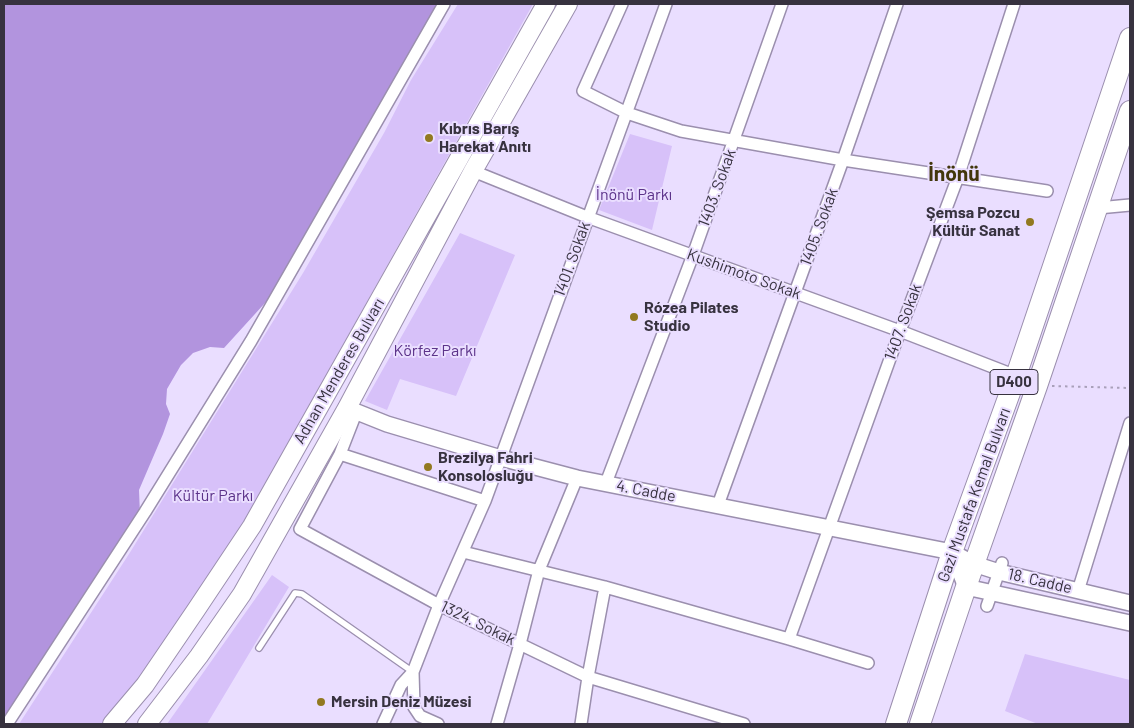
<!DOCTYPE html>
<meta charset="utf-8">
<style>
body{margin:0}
#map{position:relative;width:1134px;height:728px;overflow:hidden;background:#eadeff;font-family:Barlow,sans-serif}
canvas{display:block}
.frame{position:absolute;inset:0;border:5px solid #37323f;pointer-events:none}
</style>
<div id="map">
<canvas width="1134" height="728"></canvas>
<div class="frame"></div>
</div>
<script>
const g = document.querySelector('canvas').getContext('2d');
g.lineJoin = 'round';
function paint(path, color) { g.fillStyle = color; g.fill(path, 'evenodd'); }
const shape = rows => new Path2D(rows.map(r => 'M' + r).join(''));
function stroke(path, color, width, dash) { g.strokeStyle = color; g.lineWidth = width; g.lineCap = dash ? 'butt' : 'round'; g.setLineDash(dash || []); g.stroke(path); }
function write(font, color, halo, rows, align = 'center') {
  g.font = font + ' Barlow,sans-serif'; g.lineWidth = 4; g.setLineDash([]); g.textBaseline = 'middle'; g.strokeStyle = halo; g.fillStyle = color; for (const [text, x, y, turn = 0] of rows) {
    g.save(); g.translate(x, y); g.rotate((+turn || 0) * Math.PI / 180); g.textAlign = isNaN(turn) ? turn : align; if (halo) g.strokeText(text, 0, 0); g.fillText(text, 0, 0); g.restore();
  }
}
const green = shape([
 [458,4,533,4,246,519,134,689,105,724,19,724,129,554,303,273,384,133,411,80],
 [630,134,672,146,652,230,599,210],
 [460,233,515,255,456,396,400,379,387,410,365,401],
 [272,575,289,587,207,724,167,724],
 [1025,654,1130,680,1130,724,1038,724,1005,711]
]);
const water = shape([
 [4,4,438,4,275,292,224,348,210,347,193,353,181,365,167,389,166,404,170,414,163,434,139,490,140,515,4,722]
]);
const path = shape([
 [1052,386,1130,388]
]);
const lane = shape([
 [259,648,295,593,302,594,413,672]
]);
const street = shape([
 [622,4,583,91,627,113,681,131,843,160,1047,191],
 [473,171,587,217,900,331,1016,376],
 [1098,208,1130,205],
 [356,413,340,454,485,501],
 [340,454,300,529,439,605,588,677,744,724],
 [606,483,693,255,782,4],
 [718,505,843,160,897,4],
 [463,552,605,587,789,639,868,663],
 [1078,591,1130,423],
 [987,606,1002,563],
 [789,639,900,331,958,177,1014,4],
 [413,672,414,707,420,716,438,724],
 [7,724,145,512,251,341,444,4],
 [383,724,401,685,413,672,439,605,485,501,666,4],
 [497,724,520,644,539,570,577,478],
 [581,724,588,677,605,587]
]);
const secondary = shape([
 [347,408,387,424,501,458,577,478,952,552,974,564,999,572,1130,603],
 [952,552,966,587,1130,623]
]);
const primary = shape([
 [112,724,145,685,196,610,252,526,546,4],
 [147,724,199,656,242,594,347,408,473,171,568,4]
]);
const highway = shape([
 [896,724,952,552,1016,376,1130,38],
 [920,724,966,587,1037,386,1130,111]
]);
const markers = [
 [429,138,5,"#927920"],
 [1030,222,5,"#927920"],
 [634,317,5,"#927920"],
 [428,467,5,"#927920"],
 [321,702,5,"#927920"]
];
const shields = [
 [1014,382,48]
];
const shieldNames = [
 ["D400",1014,382]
];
const poiNames = [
 ["Kıbrıs Barış",439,129],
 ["Harekat Anıtı",439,147],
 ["Şemsa Pozcu",1020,213,"right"],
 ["Kültür Sanat",1020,231,"right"],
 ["Rózea Pilates",644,308],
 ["Studio",644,326],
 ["Brezilya Fahri",438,458],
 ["Konsolosluğu",438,476],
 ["Mersin Deniz Müzesi",331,702]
];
const streetNames = [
 ["1403. Sokak",717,188,-70],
 ["1405. Sokak",819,227,-70],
 ["1401. Sokak",572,259,-70],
 ["Kushimoto Sokak",744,274,20],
 ["1407. Sokak",903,322,-70],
 ["Adnan Menderes Bulvarı",339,371,-60],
 ["4. Cadde",646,491,11],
 ["Gazi Mustafa Kemal Bulvarı",974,495,-70],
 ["18. Cadde",1040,581,13],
 ["1324. Sokak",478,623,26]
];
const parkNames = [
 ["İnönü Parkı",634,195],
 ["Körfez Parkı",435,351],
 ["Kültür Parkı",213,496]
];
const districtNames = [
 ["İnönü",954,174]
];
paint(green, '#d7c1f9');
paint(water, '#b294de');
stroke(lane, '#9b8fae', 8);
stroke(street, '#9b8fae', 14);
stroke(secondary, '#9b8fae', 18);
stroke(primary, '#9b8fae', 20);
stroke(highway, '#9b8fae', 22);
stroke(path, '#a9a0ba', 2, [2.5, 4]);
stroke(lane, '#fff', 5.5);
stroke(street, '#fff', 11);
stroke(secondary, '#fff', 15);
stroke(primary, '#fff', 18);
stroke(highway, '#fff', 20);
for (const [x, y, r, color] of markers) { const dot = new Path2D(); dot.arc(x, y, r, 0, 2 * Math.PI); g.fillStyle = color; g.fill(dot); stroke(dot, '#eadeff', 2); }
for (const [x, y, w] of shields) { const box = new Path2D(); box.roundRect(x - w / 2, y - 12.5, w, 25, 4); g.fillStyle = '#eadeff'; g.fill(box); stroke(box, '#37323f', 1); }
write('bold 15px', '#37323f', null, shieldNames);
write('bold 16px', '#37323f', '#eadeff', poiNames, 'left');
write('16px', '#37323f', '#eadeff', streetNames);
write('16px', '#5c338a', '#eadeff', parkNames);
write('bold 21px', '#42360c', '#eadeff', districtNames);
</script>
